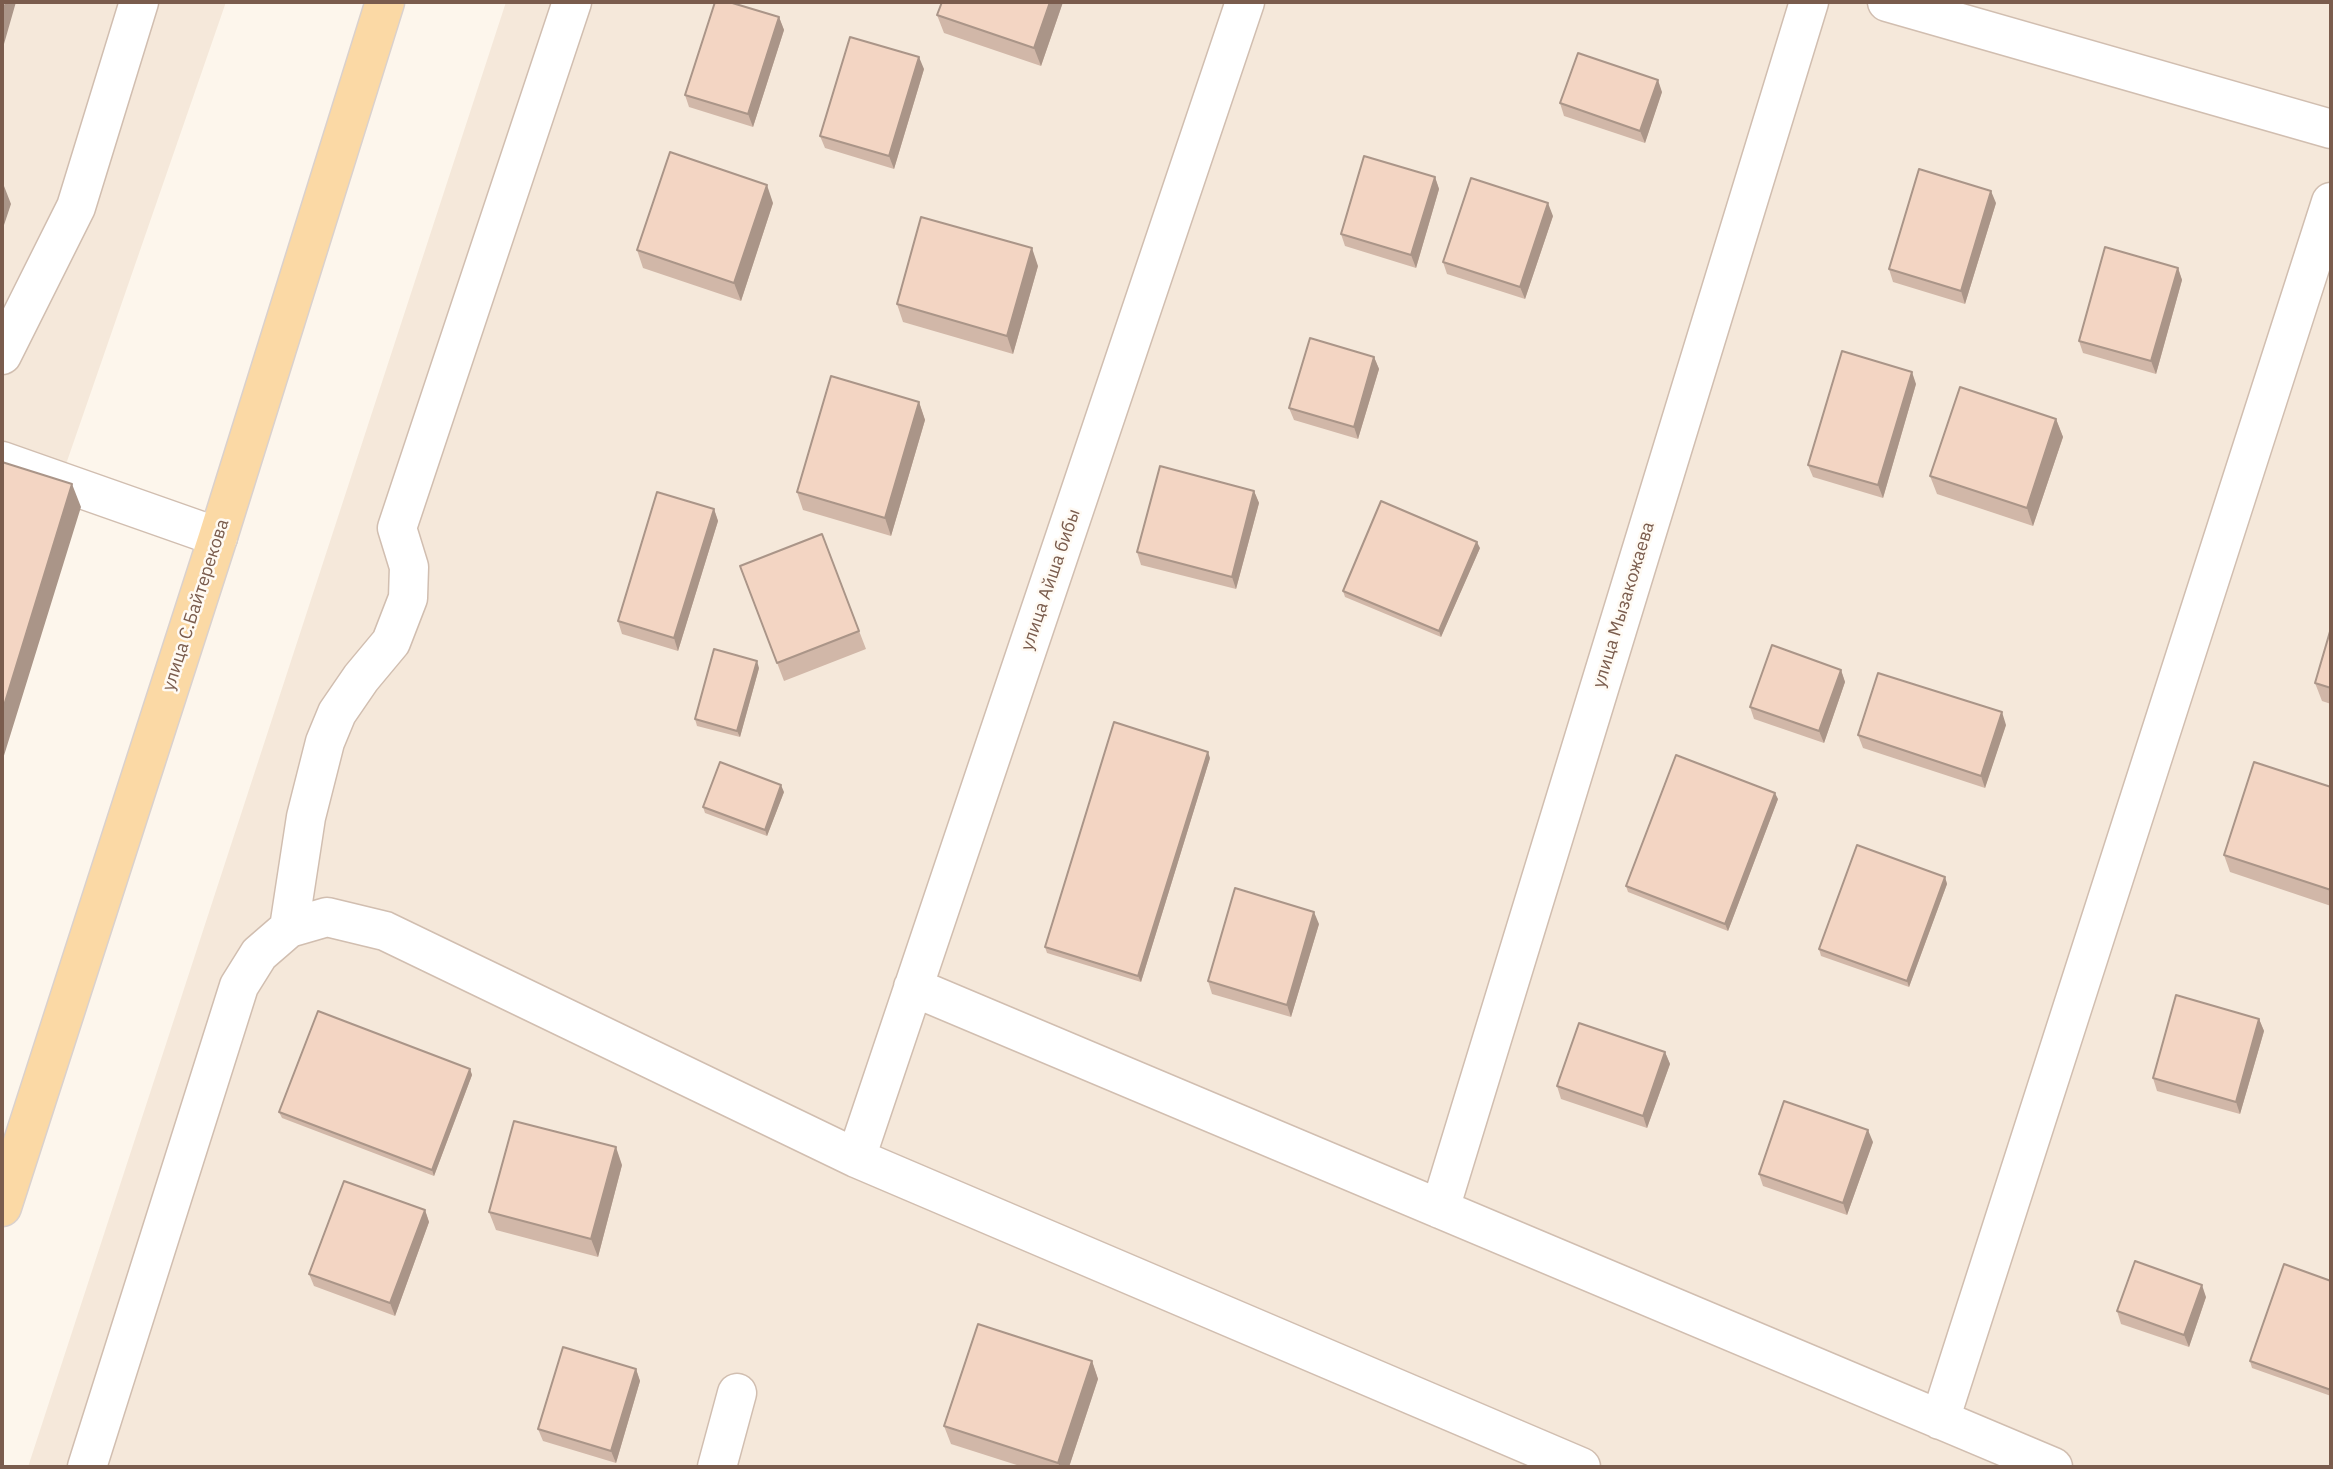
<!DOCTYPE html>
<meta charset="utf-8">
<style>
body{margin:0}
#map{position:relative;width:2333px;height:1469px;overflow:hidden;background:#fdf6ec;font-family:"IBM Plex Sans",sans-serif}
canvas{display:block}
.frame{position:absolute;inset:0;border:4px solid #7a5c4d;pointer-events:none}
</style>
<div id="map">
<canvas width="2333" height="1469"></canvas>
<div class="frame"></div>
</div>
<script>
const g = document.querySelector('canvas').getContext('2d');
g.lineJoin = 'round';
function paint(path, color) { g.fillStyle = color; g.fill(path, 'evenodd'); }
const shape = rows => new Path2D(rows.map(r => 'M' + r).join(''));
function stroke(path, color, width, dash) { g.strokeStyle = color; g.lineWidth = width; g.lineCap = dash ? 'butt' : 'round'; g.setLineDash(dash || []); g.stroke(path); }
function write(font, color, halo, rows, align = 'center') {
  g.font = font + ' "IBM Plex Sans",sans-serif'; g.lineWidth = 5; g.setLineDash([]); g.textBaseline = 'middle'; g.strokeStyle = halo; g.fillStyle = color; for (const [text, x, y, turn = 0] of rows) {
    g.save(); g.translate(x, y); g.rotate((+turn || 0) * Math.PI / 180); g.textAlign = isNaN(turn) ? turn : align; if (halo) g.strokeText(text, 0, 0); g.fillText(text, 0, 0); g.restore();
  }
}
const residential = shape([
 [2,2,226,2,2,649],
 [506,2,2331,2,2331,1467,28,1467]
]);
const minor = shape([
 [1887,2,2331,129],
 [2,355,76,207,139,2],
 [2,461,218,537],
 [289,928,306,817,325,742,337,713,361,678,391,642,408,598,409,567,397,528,572,2],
 [913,987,2053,1467],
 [856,1158,1245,2],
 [1440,1209,1809,2],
 [1940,1420,2331,202],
 [87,1467,239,986,259,954,289,928,327,917,385,931,856,1158,1581,1467],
 [717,1467,737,1393]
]);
const major = shape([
 [2,1207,218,537,385,2]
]);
const wall = shape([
 [1063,2,1041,66,944,33,937,15],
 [779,17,784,30,753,127,689,107,685,95],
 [924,69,894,169,825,148,820,136],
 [1662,92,1645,143,1564,116,1560,103],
 [1435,177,1439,189,1416,268,1345,246,1341,234],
 [773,203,741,301,643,268,637,250],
 [1996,203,1965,304,1893,282,1889,269],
 [1553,216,1525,299,1447,274,1443,262],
 [1038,266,1013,354,903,322,897,304],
 [2178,268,2182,280,2156,374,2083,353,2079,341],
 [1374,357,1379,369,1358,439,1294,420,1289,408],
 [1916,384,1883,498,1813,477,1808,465],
 [919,402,925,420,891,536,803,510,797,492],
 [2056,419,2063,437,2033,526,1937,494,1930,476],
 [1254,491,1259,503,1236,589,1141,565,1137,552],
 [714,509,718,521,678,651,622,634,618,621],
 [822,534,866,649,784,681,740,566],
 [1480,548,1441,637,1345,597,1343,591],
 [2331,628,2331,704,2322,701,2315,683],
 [759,668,740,737,697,726,695,719],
 [1841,670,1845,682,1824,743,1754,719,1750,707],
 [2006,725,1985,788,1863,748,1858,735],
 [1210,758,1141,982,1047,953,1045,947],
 [2331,787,2331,906,2230,872,2224,855],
 [784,792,767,836,705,813,703,807],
 [1778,799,1728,931,1628,892,1626,886],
 [1945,877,1947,884,1909,987,1821,956,1819,949],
 [1319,924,1291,1017,1212,994,1208,981],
 [2259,1019,2264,1031,2240,1114,2157,1091,2153,1078],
 [1665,1052,1670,1064,1647,1128,1561,1099,1557,1086],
 [470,1069,472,1075,434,1176,282,1118,279,1112],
 [1873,1142,1847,1215,1763,1186,1759,1174],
 [622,1165,598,1257,496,1230,489,1212],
 [425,1210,429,1222,395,1316,314,1286,309,1274],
 [2331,1281,2331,1396,2252,1368,2250,1361],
 [2206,1297,2189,1347,2121,1324,2117,1311],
 [1092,1361,1098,1379,1069,1467,1023,1467,951,1444,944,1426],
 [636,1369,640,1381,616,1463,543,1441,538,1429]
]);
const shadedWall = shape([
 [5,2,16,2,2,51,2,12],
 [1050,2,1063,2,1041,66,1034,48],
 [779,17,784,30,753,127,748,114],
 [919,57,924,69,894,169,889,156],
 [1658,80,1662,92,1645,143,1640,131],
 [1435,177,1439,189,1416,268,1411,255],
 [767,185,773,203,741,301,734,283],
 [4,186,11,204,2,231,2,194],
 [1991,191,1996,203,1965,304,1961,291],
 [1548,203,1553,216,1525,299,1520,287],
 [1032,248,1038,266,1013,354,1007,336],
 [2178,268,2182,280,2156,374,2151,361],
 [1374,357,1379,369,1358,439,1354,427],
 [1912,372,1916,384,1883,498,1878,485],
 [919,402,925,420,891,536,885,518],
 [2056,419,2063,437,2033,526,2027,508],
 [72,484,81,507,2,762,2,712],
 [1254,491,1259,503,1236,589,1232,577],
 [714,509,718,521,678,651,674,638],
 [1477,542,1480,548,1441,637,1439,631],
 [757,661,759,668,740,737,737,731],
 [1841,670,1845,682,1824,743,1819,731],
 [2002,712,2006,725,1985,788,1981,776],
 [1208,752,1210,758,1141,982,1138,976],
 [781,785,784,792,767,836,765,830],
 [1775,793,1778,799,1728,931,1725,924],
 [1945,877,1947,884,1909,987,1907,981],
 [1314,912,1319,924,1291,1017,1287,1005],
 [2259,1019,2264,1031,2240,1114,2236,1102],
 [1665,1052,1670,1064,1647,1128,1643,1116],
 [470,1069,472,1075,434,1176,432,1170],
 [1868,1130,1873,1142,1847,1215,1843,1203],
 [616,1147,622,1165,598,1257,591,1239],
 [425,1210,429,1222,395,1316,390,1303],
 [2202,1285,2206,1297,2189,1347,2184,1335],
 [1092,1361,1098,1379,1069,1467,1060,1467,1058,1463],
 [636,1369,640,1381,616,1463,611,1451]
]);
const building = shape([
 [715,2,729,2,779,17,748,114,685,95,715,2],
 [942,2,1050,2,1034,48,937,15,942,2],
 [850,37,919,57,889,156,820,136,850,37],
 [1578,53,1658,80,1640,131,1560,103,1578,53],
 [670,152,767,185,734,283,637,250,670,152],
 [1364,156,1435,177,1411,255,1341,234,1364,156],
 [1919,169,1991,191,1961,291,1889,269,1919,169],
 [1471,178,1548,203,1520,287,1443,262,1471,178],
 [921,217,1032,248,1007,336,897,304,921,217],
 [2105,247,2178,268,2151,361,2079,341,2105,247],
 [1310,338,1374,357,1354,427,1289,408,1310,338],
 [1842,351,1912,372,1878,485,1808,465,1842,351],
 [831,376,919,402,885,518,797,492,831,376],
 [1960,387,2056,419,2027,508,1930,476,1960,387],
 [2,462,72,484,2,712,2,462],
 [1160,466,1254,491,1232,577,1137,552,1160,466],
 [657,492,714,509,674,638,618,621,657,492],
 [1381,501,1477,542,1439,631,1343,591,1381,501],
 [822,534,859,631,777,663,740,566,822,534],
 [2331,628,2331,688,2315,683,2331,628],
 [1772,645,1841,670,1819,731,1750,707,1772,645],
 [714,649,757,661,737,731,695,719,714,649],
 [1878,673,2002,712,1981,776,1858,735,1878,673],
 [1114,722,1208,752,1138,976,1045,947,1114,722],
 [1676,755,1775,793,1725,924,1626,886,1676,755],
 [720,762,781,785,765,830,703,807,720,762],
 [2254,762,2331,787,2331,890,2224,855,2254,762],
 [1857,845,1945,877,1907,981,1819,949,1857,845],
 [1235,888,1314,912,1287,1005,1208,981,1235,888],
 [2176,995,2259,1019,2236,1102,2153,1078,2176,995],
 [318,1011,470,1069,432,1170,279,1112,318,1011],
 [1579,1023,1665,1052,1643,1116,1557,1086,1579,1023],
 [1784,1101,1868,1130,1843,1203,1759,1174,1784,1101],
 [514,1121,616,1147,591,1239,489,1212,514,1121],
 [344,1181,425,1210,390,1303,309,1274,344,1181],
 [2135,1261,2202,1285,2184,1335,2117,1311,2135,1261],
 [2284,1264,2331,1281,2331,1390,2250,1361,2284,1264],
 [978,1324,1092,1361,1058,1463,944,1426,978,1324],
 [563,1347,636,1369,611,1451,538,1429,563,1347]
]);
const streetNames = [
 ["улица Айша бибы",1051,580,-71],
 ["улица С.Байтерекова",196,605,-72],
 ["улица Мызакожаева",1624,605,-73]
];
paint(residential, '#f5e8da');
stroke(minor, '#d1beb0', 41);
stroke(major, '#dad1cd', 41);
stroke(minor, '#fff', 38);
stroke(major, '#fbd9a5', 38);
paint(wall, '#d1b7a8');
paint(shadedWall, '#aa9588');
paint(building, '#f3d5c3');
stroke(building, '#aa9588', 2);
write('18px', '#7a5c4d', '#fffaf3', streetNames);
</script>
